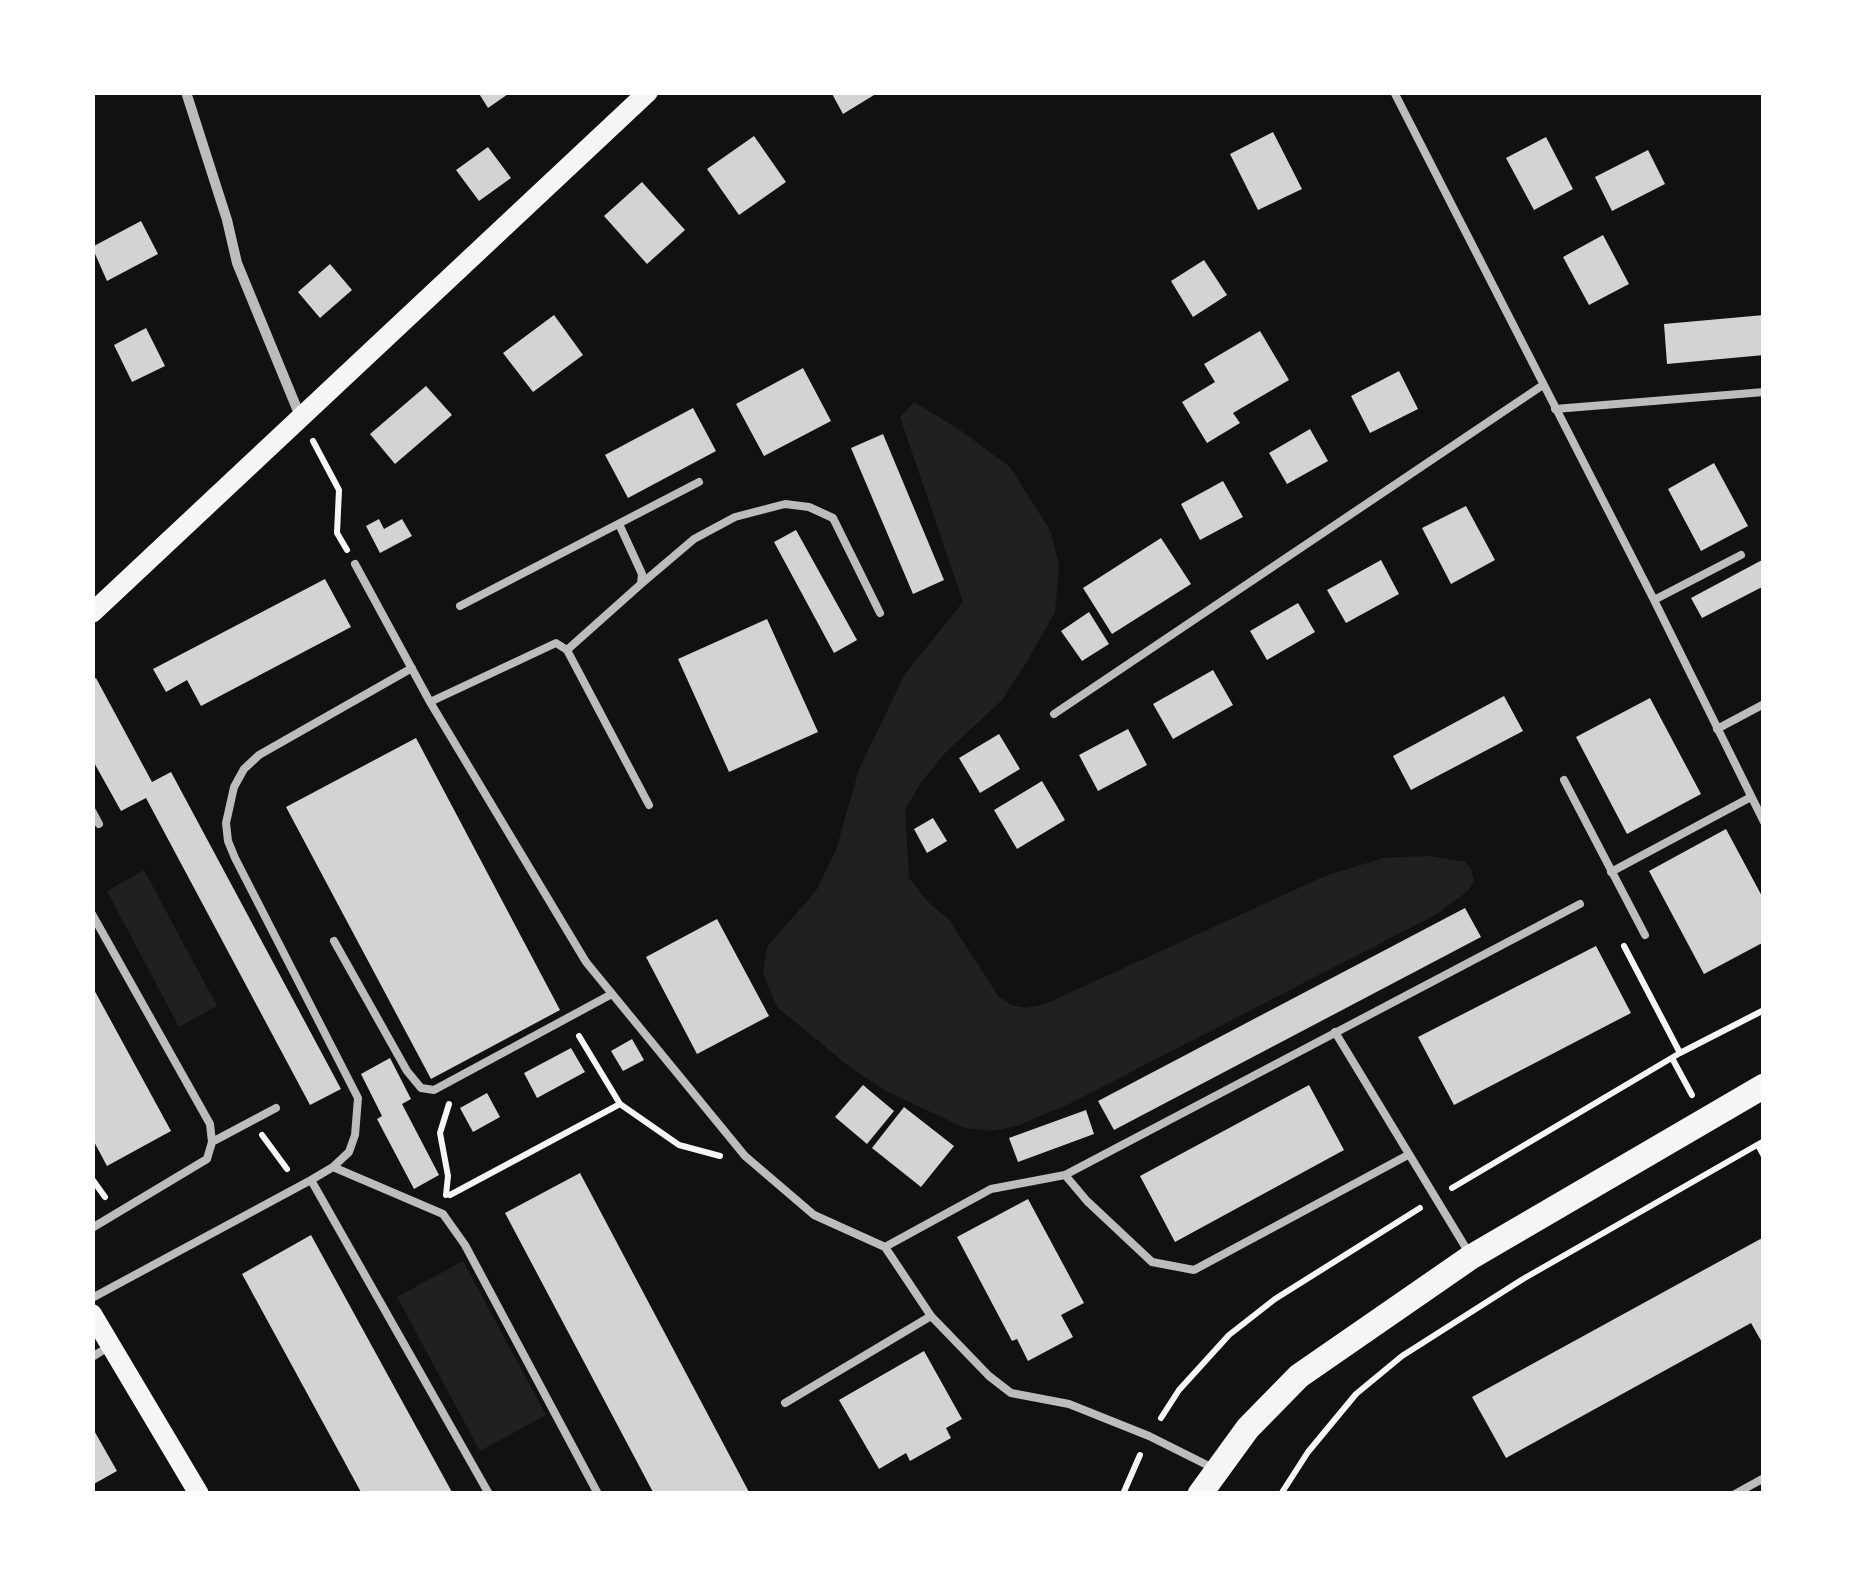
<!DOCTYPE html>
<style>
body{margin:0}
#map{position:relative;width:1856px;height:1586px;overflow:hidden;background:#111;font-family:Lato,sans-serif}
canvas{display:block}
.frame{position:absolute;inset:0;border:95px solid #fff;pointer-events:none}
</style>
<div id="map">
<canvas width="1856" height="1586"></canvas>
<div class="frame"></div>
</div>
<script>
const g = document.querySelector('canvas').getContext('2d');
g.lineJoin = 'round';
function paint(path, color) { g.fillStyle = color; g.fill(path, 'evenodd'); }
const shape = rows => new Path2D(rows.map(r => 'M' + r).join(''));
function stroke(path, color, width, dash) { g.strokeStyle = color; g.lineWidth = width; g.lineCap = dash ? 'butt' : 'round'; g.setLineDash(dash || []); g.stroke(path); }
const green = shape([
 [914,402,960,430,1010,467,1051,532,1059,565,1055,612,1029,658,1002,700,944,754,920,784,905,810,909,878,926,900,949,920,999,997,1011,1005,1026,1008,1045,1004,1325,876,1383,858,1429,856,1465,862,1471,869,1474,881,1469,890,1437,914,1071,1103,1017,1126,992,1131,965,1128,884,1090,850,1067,777,1007,763,973,767,947,816,891,836,850,859,769,905,674,963,602,900,417],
 [144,870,217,1006,179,1027,107,891],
 [463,1261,546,1415,480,1451,397,1297]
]);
const building = shape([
 [478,92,511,92,488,108],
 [831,92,879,92,843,114],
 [1273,132,1302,189,1258,210,1230,154],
 [754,136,786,182,739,215,707,169],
 [1546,137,1573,189,1534,210,1506,158],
 [488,147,511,178,479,201,456,170],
 [1648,150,1665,184,1612,211,1595,177],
 [642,182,685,230,647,264,604,216],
 [141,221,158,254,107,281,92,247],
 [1603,235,1629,284,1589,305,1563,257],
 [1204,260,1227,295,1193,317,1171,281],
 [330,264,352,290,320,318,298,292],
 [554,315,583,355,533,392,503,353],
 [1764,315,1764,355,1667,364,1664,324],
 [146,328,165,366,132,382,114,345],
 [1260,331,1289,380,1233,413,1240,423,1207,443,1182,402,1215,382,1204,364],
 [803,368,831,421,764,456,736,404],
 [1399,371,1418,409,1370,433,1351,396],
 [426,386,452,415,395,464,370,434],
 [693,408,716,451,628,498,605,455],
 [1310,429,1328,461,1287,484,1269,453],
 [883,434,944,580,913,594,851,448],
 [1714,463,1748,526,1701,551,1668,489],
 [1223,481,1243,517,1200,540,1181,504],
 [1466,506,1495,560,1451,584,1422,528],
 [379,519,384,529,402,519,412,536,380,553,366,526],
 [796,530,857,640,834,653,774,542],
 [1161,538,1191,584,1112,634,1083,588],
 [1764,559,1764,586,1702,618,1691,598],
 [1381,560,1399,594,1346,623,1327,590],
 [325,579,351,627,201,706,187,680,166,692,153,669],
 [1298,603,1315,632,1267,660,1250,631],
 [1089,612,1109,644,1082,661,1061,631],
 [767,619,818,732,729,772,678,659],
 [1213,670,1233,705,1173,739,1153,704],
 [96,678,152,782,171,772,341,1089,310,1105,146,798,121,811,92,759,92,680],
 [1504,696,1523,731,1411,790,1393,756],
 [1650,698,1701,794,1627,834,1576,737],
 [1128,729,1147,765,1098,791,1079,755],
 [999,734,1020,769,980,793,959,758],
 [416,738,560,1010,431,1079,286,807],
 [1042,781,1065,820,1017,849,994,810],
 [933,818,947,841,927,853,914,829],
 [1726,829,1764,900,1764,942,1704,974,1649,871],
 [1465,908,1481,937,1114,1130,1098,1101],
 [717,919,769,1016,697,1054,646,957],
 [1596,946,1631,1013,1454,1105,1418,1037],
 [92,986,171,1131,107,1166,92,1138],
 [632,1039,644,1060,623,1071,611,1051],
 [571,1048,585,1072,537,1098,524,1073],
 [390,1058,411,1099,402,1104,439,1175,414,1189,377,1119,382,1116,361,1074],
 [863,1085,894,1111,867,1144,835,1117],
 [1309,1085,1344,1150,1175,1242,1140,1176],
 [487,1093,500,1117,473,1132,460,1108],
 [904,1107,954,1146,921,1187,872,1148],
 [1086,1110,1094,1134,1018,1162,1009,1138],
 [580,1173,750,1494,654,1494,505,1213],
 [1028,1199,1084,1303,1061,1315,1073,1337,1028,1361,1017,1339,1012,1341,957,1237],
 [311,1235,453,1494,362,1494,242,1274],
 [1764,1237,1764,1346,1751,1323,1506,1458,1472,1397],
 [924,1351,962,1419,946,1428,951,1438,910,1461,906,1453,879,1469,839,1400],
 [92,1427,117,1471,92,1485]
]);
const path = shape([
 [313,441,339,490,337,533,347,550],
 [1624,946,1680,1053],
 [579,1036,620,1104,679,1145,720,1156],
 [1672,1058,1692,1095],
 [262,1135,287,1169],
 [1758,1145,1764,1156],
 [92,1179,105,1197],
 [1452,1188,1680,1053,1764,1010],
 [446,1195,448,1176,440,1133,449,1104],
 [450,1195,620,1104],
 [1161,1418,1179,1390,1229,1335,1275,1299,1420,1208],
 [1123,1494,1140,1455],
 [1281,1494,1308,1452,1356,1394,1402,1356,1523,1279,1764,1141]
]);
const service = shape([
 [1394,92,1654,600,1764,822],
 [1555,409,1764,392],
 [355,564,430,702,586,962,745,1156,814,1215,885,1247,931,1316,989,1376,1011,1393,1069,1404,1149,1436,1211,1467],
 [641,584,694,539,735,517,785,504,809,507,833,518,880,613],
 [1654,600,1741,555],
 [460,606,699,482],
 [567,650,641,584,642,574,619,524],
 [430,702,556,643,567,650,649,805],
 [1054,714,1543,385],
 [1717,729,1764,704],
 [1564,780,1645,935],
 [92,811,99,824],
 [1611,872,1751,797],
 [92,914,210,1124,212,1142,207,1159,92,1228],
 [334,941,407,1071,421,1088,434,1090,610,995],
 [1335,1032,1469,1253],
 [212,1142,276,1108],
 [333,1167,443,1214,465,1245,598,1494],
 [1065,1175,1087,1201,1152,1262,1194,1270,1408,1155],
 [311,1180,489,1494],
 [885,1247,991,1189,1065,1175,1580,904],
 [92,1298,311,1180,333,1167,349,1152,355,1135,358,1098,235,858,228,841,226,823,234,787,244,769,259,755,412,668],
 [92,1357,110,1346],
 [785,1403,931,1316],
 [1735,1494,1764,1478]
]);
const minor = shape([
 [186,92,227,220,237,263,300,416]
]);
const secondary = shape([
 [92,613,648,92],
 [92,1314,199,1494]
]);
const primary = shape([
 [1200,1494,1248,1428,1299,1376,1471,1257,1764,1086]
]);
paint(green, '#202020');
paint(building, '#d3d3d3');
stroke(path, '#f5f5f5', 6);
stroke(service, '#bcbcbc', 8);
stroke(minor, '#bcbcbc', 10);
stroke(secondary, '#f5f5f5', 20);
stroke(primary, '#f5f5f5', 25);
</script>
